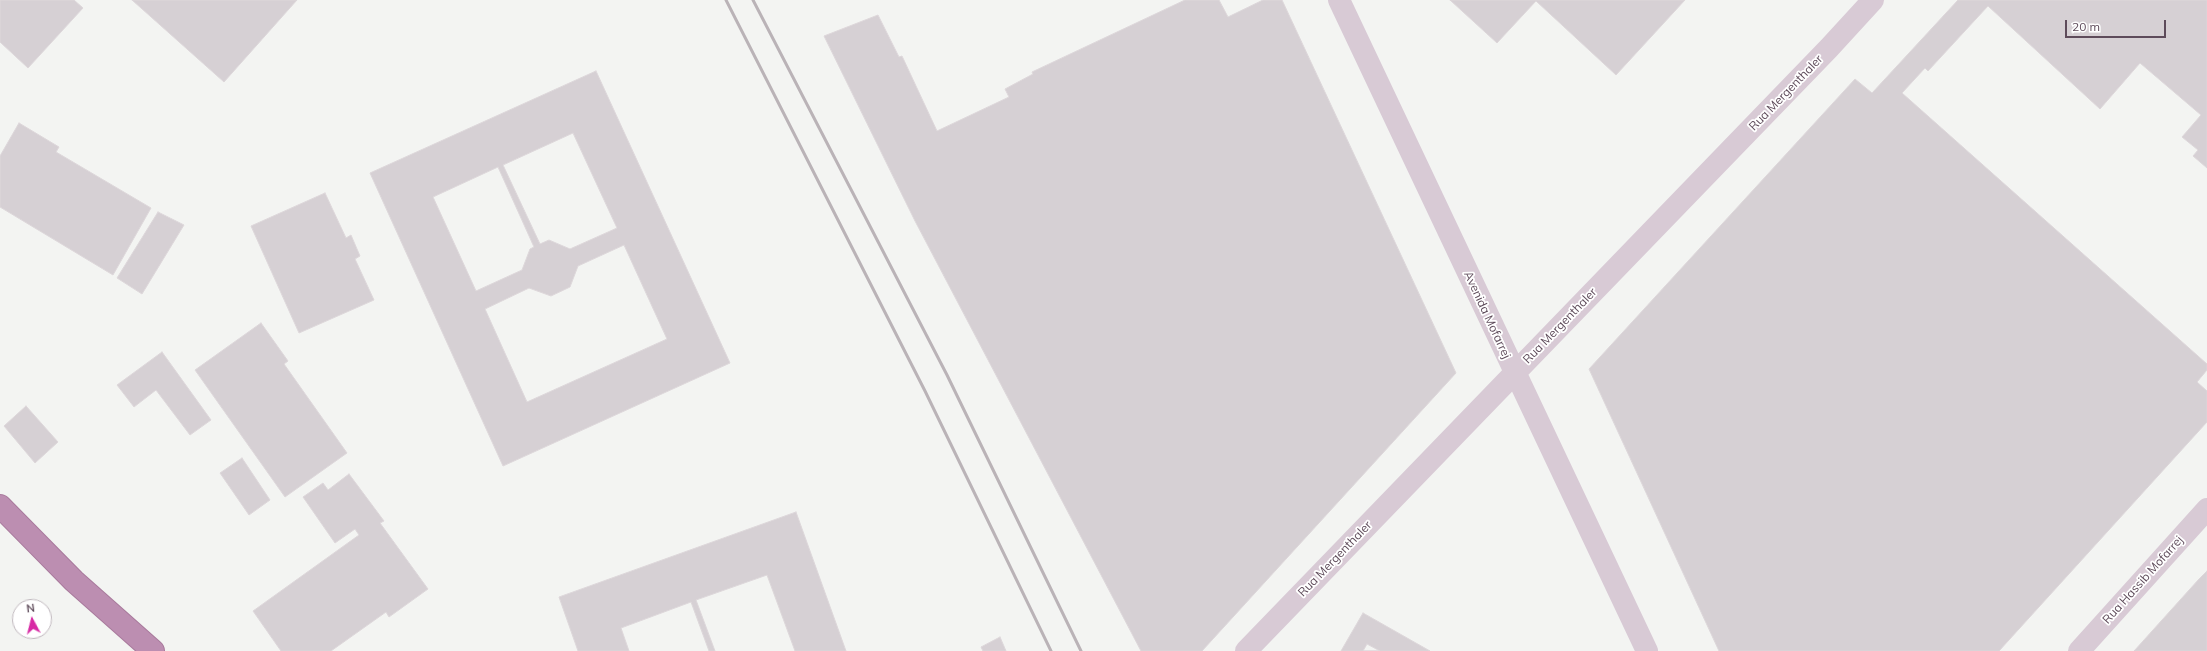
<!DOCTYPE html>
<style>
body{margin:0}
#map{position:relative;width:2207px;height:651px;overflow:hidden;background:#f3f4f2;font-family:Mulish,sans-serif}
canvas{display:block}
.north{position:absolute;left:12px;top:599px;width:40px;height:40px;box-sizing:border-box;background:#fff;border:1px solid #bfb7bd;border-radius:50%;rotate:353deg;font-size:11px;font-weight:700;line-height:16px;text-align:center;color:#5e4b5a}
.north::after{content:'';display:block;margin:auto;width:14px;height:18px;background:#d72aa4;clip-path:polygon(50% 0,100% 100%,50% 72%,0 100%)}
.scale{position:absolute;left:2065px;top:20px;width:101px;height:18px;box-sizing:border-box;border:2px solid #5e4b5a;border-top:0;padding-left:5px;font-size:12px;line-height:14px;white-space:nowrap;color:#5e4b5a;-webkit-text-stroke:3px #fff;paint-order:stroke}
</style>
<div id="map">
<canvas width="2207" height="651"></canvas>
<div class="north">N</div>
<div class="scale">20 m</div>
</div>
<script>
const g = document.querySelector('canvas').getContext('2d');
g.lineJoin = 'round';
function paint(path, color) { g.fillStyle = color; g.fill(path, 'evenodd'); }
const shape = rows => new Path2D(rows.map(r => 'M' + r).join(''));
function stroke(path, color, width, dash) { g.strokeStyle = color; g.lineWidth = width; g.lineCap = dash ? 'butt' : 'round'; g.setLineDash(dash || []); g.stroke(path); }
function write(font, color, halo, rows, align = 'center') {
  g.font = font + ' Mulish,sans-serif'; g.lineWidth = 3.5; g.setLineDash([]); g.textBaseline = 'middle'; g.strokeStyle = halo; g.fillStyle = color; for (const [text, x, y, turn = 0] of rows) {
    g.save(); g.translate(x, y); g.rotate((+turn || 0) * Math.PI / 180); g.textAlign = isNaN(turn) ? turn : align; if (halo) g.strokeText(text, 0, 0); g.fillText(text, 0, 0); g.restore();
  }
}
const building = shape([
 [0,0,74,0,83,8,28,68,0,42,0,0],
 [132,0,297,0,224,82,132,0],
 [1185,0,1219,0,1228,17,1263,0,1282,0,1456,373,1202,651,1141,651,915,221,824,36,878,15,899,57,902,56,937,131,1009,97,1005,89,1033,74,1032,72,1185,0],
 [1450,0,1685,0,1616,75,1536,1,1497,43,1450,0],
 [1958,0,2207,0,2207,168,2193,156,2198,150,2182,137,2201,115,2140,63,2100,109,1988,6,1928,71,1925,68,1902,93,2207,364,2207,370,2197,382,2207,391,2207,422,1999,651,1719,651,1589,369,1855,79,1872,93,1958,0],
 [596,71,730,363,503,466,370,173,596,71],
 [573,133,617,228,570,249,549,240,540,244,503,165,573,133],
 [498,167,534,247,530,249,522,270,476,291,433,197,498,167],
 [624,245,667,339,527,402,485,309,529,288,551,296,570,287,578,266,624,245],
 [19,123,59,147,56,152,151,208,113,275,0,207,0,156,19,123],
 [325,193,346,238,351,235,360,256,355,259,374,300,299,333,251,226,325,193],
 [158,212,184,225,142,294,117,278,158,212],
 [261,323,288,361,284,364,347,453,285,497,195,370,261,323],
 [162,352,211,420,190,435,156,390,134,407,117,385,162,352],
 [26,406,58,442,35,463,4,426,26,406],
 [242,458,270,500,249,515,220,473,242,458],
 [349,474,384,521,380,523,428,589,389,617,386,612,331,651,281,651,253,611,359,535,355,529,335,543,303,497,323,483,328,490,349,474],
 [796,512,846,651,795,651,767,575,696,600,715,651,709,651,691,602,621,628,629,651,578,651,559,597,796,512],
 [2207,571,2207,651,2134,651,2199,579,2207,571],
 [1363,613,1430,651,1341,651,1363,613],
 [1000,637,1006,651,983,651,981,647,1000,637],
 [1367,644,1380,651,1363,651,1367,644]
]);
const street = shape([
 [1339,0,1647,651],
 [1246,651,1829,48,1873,0],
 [2079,651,2207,509]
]);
const highway = shape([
 [0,506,74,581,153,651]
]);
const rail = shape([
 [726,0,925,391,1051,651],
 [753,0,947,375,1081,651]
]);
const streetNames = [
 ["Rua Mergenthaler",1786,93,-46],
 ["Avenida Mofarrej",1487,315,65],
 ["Rua Mergenthaler",1560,326,-46],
 ["Rua Mergenthaler",1335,559,-46],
 ["Rua Hassib Mofarrej",2143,580,-48]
];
paint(building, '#d6d0d4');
stroke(building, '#ddd7da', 1);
stroke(highway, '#a87a9c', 24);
stroke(street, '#d8cad5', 22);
stroke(highway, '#bc8eb1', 22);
stroke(rail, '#bab3b7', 3);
write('12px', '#5e4b5a', '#fff', streetNames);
</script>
